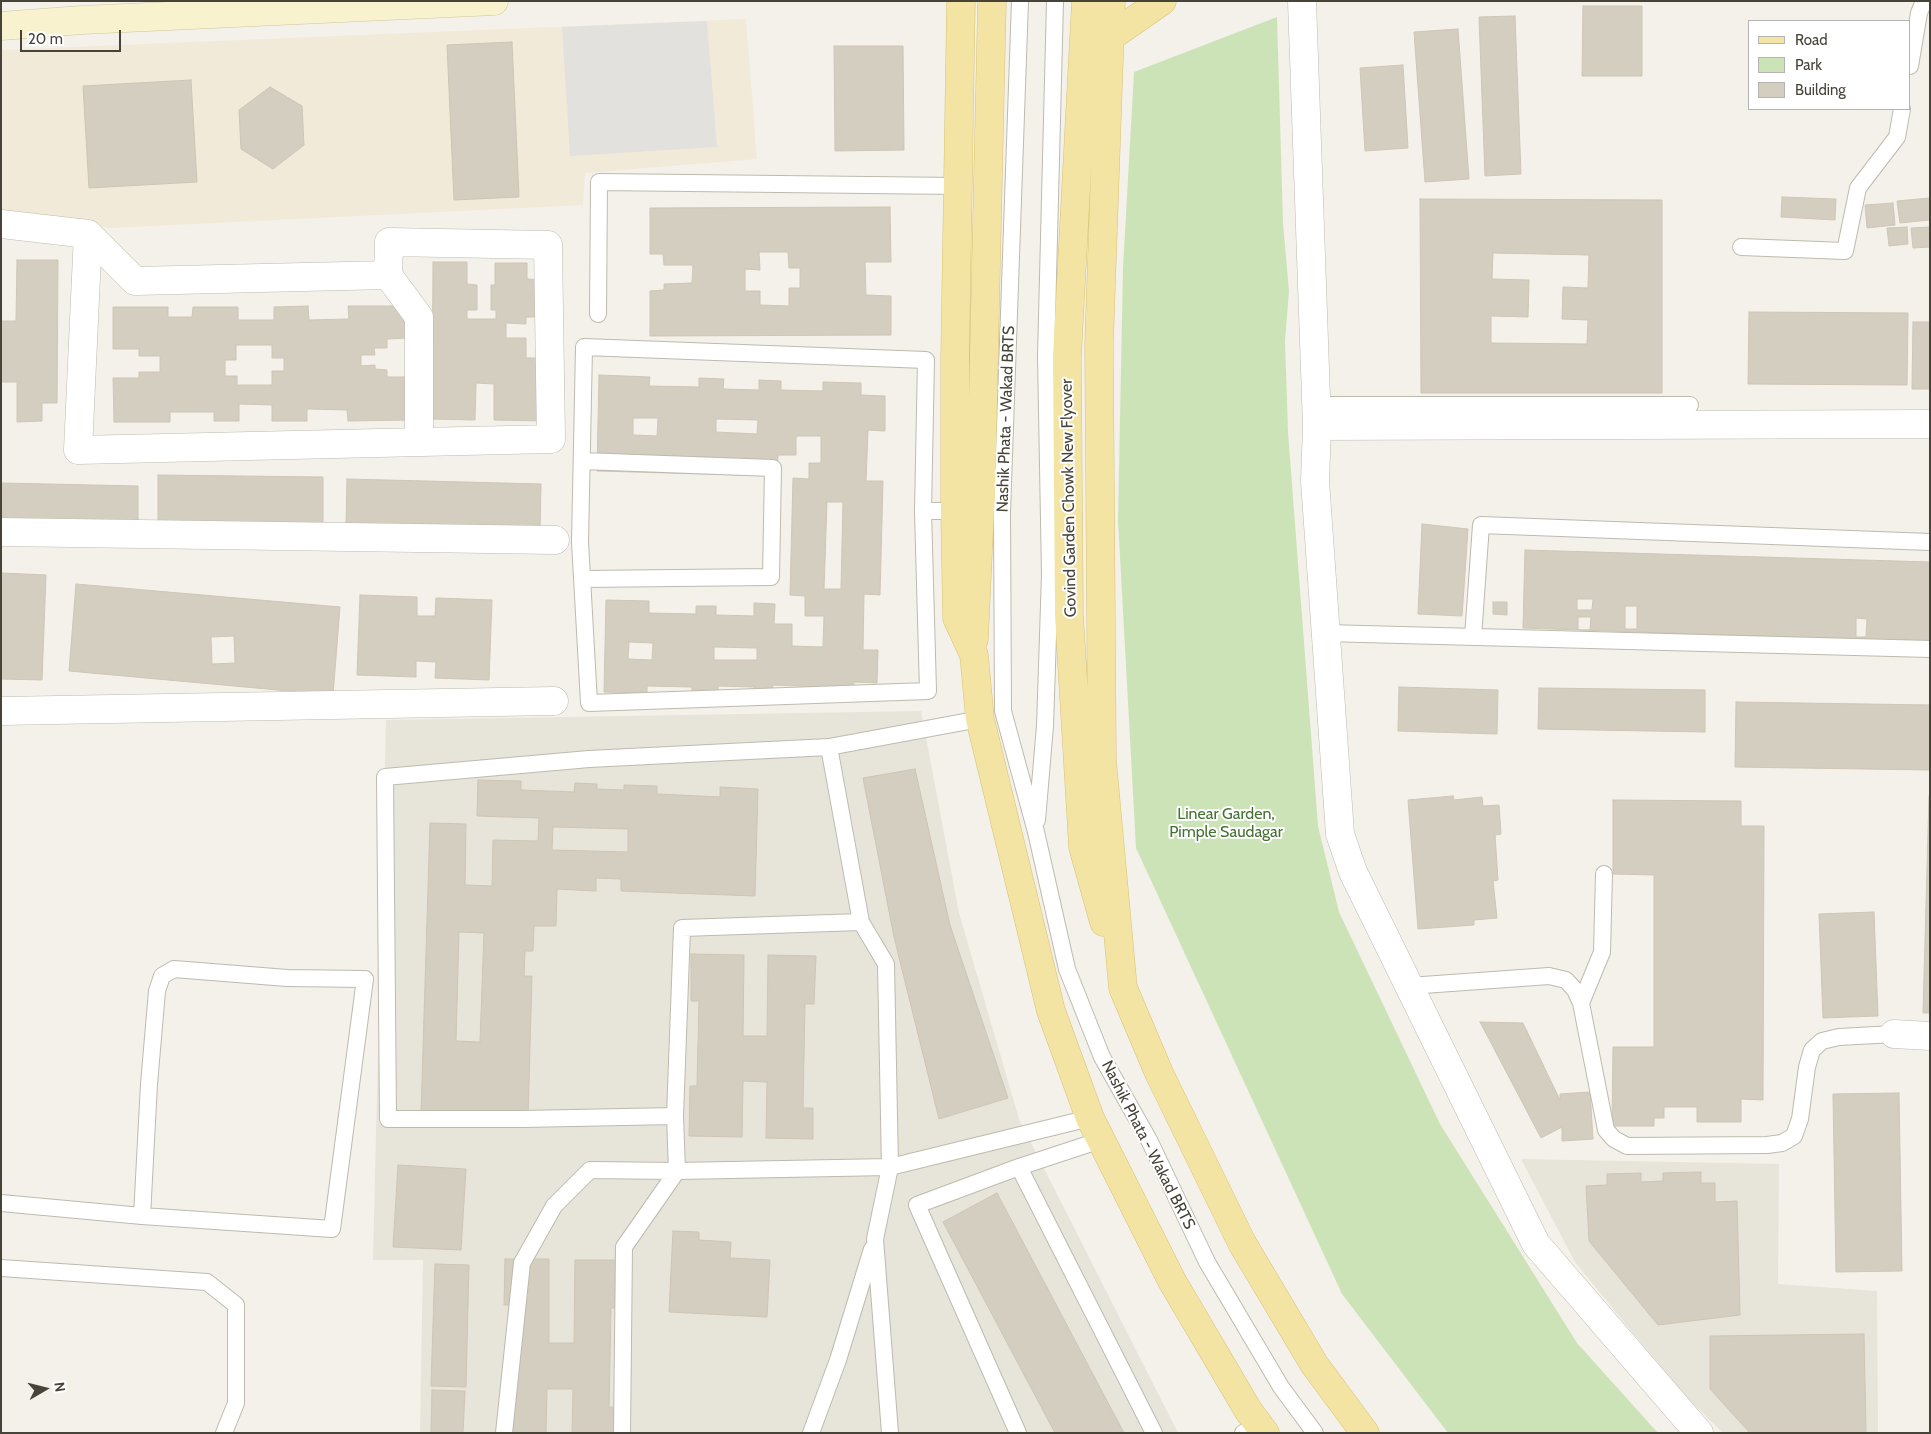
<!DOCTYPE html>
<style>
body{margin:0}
#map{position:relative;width:1931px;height:1434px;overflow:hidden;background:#f3f1ea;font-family:Cabin,sans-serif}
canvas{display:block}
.frame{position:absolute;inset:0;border:2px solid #474339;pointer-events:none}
.legend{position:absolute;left:1748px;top:20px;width:162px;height:90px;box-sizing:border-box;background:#fff;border:1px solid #b5b4b0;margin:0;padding:6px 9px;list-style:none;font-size:15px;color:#474339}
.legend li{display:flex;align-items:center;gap:10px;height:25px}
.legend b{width:25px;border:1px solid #b5b4b0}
.north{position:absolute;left:20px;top:1364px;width:50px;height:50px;-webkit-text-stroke:4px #fff;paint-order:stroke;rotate:82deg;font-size:14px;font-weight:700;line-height:20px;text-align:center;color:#474339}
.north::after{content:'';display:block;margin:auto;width:18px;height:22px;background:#474339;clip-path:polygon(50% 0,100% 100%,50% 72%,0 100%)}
.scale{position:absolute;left:20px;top:30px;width:101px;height:22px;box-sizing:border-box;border:2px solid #474339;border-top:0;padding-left:6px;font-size:15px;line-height:18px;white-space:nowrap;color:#474339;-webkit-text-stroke:4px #fff;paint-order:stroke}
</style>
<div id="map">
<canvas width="1931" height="1434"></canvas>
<div class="frame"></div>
<ul class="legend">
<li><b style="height:6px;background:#f3e4a4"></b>Road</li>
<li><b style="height:14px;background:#cce3b8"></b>Park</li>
<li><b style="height:14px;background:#d4cec1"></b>Building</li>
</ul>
<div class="north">N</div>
<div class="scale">20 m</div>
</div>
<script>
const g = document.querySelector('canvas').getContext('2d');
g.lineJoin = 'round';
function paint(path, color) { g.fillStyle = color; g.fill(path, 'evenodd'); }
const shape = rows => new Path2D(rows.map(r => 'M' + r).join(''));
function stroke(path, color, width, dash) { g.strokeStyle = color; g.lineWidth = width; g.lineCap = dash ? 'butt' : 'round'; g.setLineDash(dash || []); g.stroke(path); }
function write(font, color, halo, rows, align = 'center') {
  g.font = font + ' Cabin,sans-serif'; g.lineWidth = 4; g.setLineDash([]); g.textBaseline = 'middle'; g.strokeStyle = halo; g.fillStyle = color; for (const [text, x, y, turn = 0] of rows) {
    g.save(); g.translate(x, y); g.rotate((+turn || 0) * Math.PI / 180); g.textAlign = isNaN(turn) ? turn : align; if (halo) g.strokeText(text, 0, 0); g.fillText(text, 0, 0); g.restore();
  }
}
const residential = shape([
 [921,711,959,913,1019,1119,1178,1433,420,1433,423,1260,373,1260,386,720],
 [1521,1159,1779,1164,1778,1284,1877,1291,1878,1433,1723,1433,1682,1393,1575,1262]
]);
const commercial = shape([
 [746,19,757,159,585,173,583,205,111,228,1,216,1,50]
]);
const green = shape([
 [1277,17,1283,223,1289,291,1285,341,1288,432,1318,826,1339,912,1440,1124,1577,1343,1658,1433,1448,1433,1342,1294,1136,848,1118,520,1123,268,1134,72]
]);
const parking = shape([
 [707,21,717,147,570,156,562,27]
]);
const building = shape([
 [1583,6,1642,6,1642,76,1582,76,1583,6],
 [1515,16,1521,174,1485,176,1479,17,1515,16],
 [1458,29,1469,179,1425,182,1414,32,1458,29],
 [512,42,519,197,454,200,447,45,512,42],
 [834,46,903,46,904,150,835,151,834,46],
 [1403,65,1408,148,1365,151,1360,68,1403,65],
 [191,80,197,182,89,188,83,86,191,80],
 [270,87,302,106,304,145,273,169,241,149,239,110,270,87],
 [1782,197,1836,199,1835,220,1781,217,1782,197],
 [1930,198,1930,220,1900,223,1897,201,1930,198],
 [1420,199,1662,200,1662,393,1421,393,1420,199],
 [1493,253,1589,255,1588,288,1563,287,1562,319,1588,320,1587,344,1491,343,1491,316,1528,317,1529,280,1492,279,1493,253],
 [1893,203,1895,225,1867,228,1865,205,1893,203],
 [890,207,891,262,865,262,866,295,891,296,891,335,650,336,650,291,664,290,664,284,692,283,693,265,664,265,663,254,650,254,650,208,890,207],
 [759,252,788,252,789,268,800,268,800,288,789,288,789,306,760,305,760,291,745,291,745,269,760,270,759,252],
 [1907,227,1908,244,1889,246,1887,228,1907,227],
 [1930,227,1930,247,1913,248,1911,228,1930,227],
 [17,260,58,260,57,403,42,403,42,421,17,422,17,382,1,382,1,321,16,321,17,260],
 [433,262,467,262,467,284,477,285,477,310,467,310,467,319,496,319,496,310,491,310,491,285,495,285,495,263,527,263,527,279,545,280,545,317,526,317,526,324,506,323,506,338,526,338,526,358,544,358,543,421,494,420,494,384,476,383,475,420,432,419,433,262],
 [308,306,309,320,349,319,348,306,408,306,409,338,387,339,387,348,374,348,375,355,361,355,361,366,375,365,375,369,387,370,387,377,409,377,409,420,348,421,347,410,307,409,307,421,272,421,272,405,239,404,239,421,214,421,214,412,170,412,170,422,114,422,113,378,139,378,139,372,160,372,160,356,139,356,139,349,113,349,113,307,168,307,168,317,192,317,193,307,238,307,238,320,274,320,274,307,308,306],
 [236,345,272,345,272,358,284,358,284,371,272,371,272,385,237,385,237,376,225,376,225,360,236,360,236,345],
 [1749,312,1908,313,1907,385,1748,384,1749,312],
 [1913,322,1930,322,1930,389,1912,389,1913,322],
 [599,375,650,377,649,386,699,387,699,378,724,379,723,389,759,390,759,380,781,381,781,390,823,391,823,382,861,383,861,395,885,396,885,431,868,430,866,481,883,481,880,595,864,594,863,650,878,650,877,683,854,682,853,699,823,687,773,685,772,696,754,696,754,687,718,686,718,695,692,694,692,687,647,686,647,693,604,692,606,600,649,601,649,613,696,614,696,606,716,606,716,615,754,616,754,603,775,604,774,624,792,624,792,646,823,647,824,616,805,616,805,596,790,595,793,478,809,479,809,463,821,463,821,436,796,436,796,455,778,455,777,476,597,471,599,375],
 [633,418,658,418,657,436,633,435,633,418],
 [716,419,758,420,757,434,716,432,716,419],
 [827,502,843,502,841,589,824,589,827,502],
 [629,642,653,643,652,660,628,659,629,642],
 [714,647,757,648,757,660,714,660,714,647],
 [158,475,323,477,323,526,158,524,158,475],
 [347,479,541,484,540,531,346,526,347,479],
 [1,483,138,486,138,524,1,521,1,483],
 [1422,524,1468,529,1462,616,1418,614,1422,524],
 [1525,550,1930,562,1930,642,1523,628,1525,550],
 [1577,599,1593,599,1592,610,1577,610,1577,599],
 [1625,606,1637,606,1637,629,1625,629,1625,606],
 [1578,617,1591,617,1590,630,1578,630,1578,617],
 [1856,618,1867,619,1866,637,1856,637,1856,618],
 [1,573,46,575,42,680,1,679,1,573],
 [76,584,340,607,333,695,69,671,76,584],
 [234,636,235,663,212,664,211,637,234,636],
 [360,595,417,597,417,616,435,616,436,598,492,600,489,680,435,678,436,662,416,661,416,677,357,675,360,595],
 [1493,602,1507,602,1507,615,1493,614,1493,602],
 [1399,687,1498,690,1497,734,1398,731,1399,687],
 [1539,688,1705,690,1705,732,1538,729,1539,688],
 [1736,702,1930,705,1930,770,1735,767,1736,702],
 [915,769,950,925,1008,1098,939,1119,894,937,863,778,915,769],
 [478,780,521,781,521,790,574,792,575,783,597,784,597,789,624,790,624,785,657,786,657,794,720,797,720,787,758,789,755,896,621,891,621,879,596,878,596,891,557,889,556,926,534,926,533,951,525,951,524,976,532,976,528,1118,421,1114,430,823,466,824,465,885,492,886,493,840,538,841,539,818,477,816,478,780],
 [553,827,628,829,628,852,552,850,553,827],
 [459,932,484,933,480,1042,456,1041,459,932],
 [1453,796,1454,800,1482,797,1483,806,1499,805,1501,834,1495,835,1498,880,1493,881,1497,918,1474,920,1474,925,1418,929,1408,800,1453,796],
 [1929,796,1930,796,1930,1013,1923,1013,1929,796],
 [1613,800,1741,801,1741,826,1764,826,1763,1100,1741,1099,1741,1122,1697,1122,1697,1107,1664,1107,1664,1118,1654,1118,1654,1126,1612,1126,1613,1047,1654,1047,1654,875,1613,874,1613,800],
 [1874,912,1878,1016,1823,1018,1819,914,1874,912],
 [691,954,744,955,743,1036,767,1036,768,955,816,956,814,1004,805,1004,803,1108,813,1108,813,1139,766,1138,767,1082,743,1081,742,1137,689,1136,690,1086,697,1086,699,1001,691,1001,691,954],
 [1480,1022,1523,1023,1560,1100,1560,1094,1590,1092,1593,1139,1562,1141,1562,1127,1541,1138,1480,1022],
 [1899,1093,1902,1271,1836,1272,1833,1094,1899,1093],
 [398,1165,466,1169,461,1250,393,1247,398,1165],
 [1701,1172,1701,1183,1715,1183,1715,1202,1737,1201,1740,1315,1658,1325,1589,1241,1586,1186,1607,1185,1607,1174,1641,1173,1641,1182,1663,1181,1663,1173,1701,1172],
 [997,1193,1124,1433,1055,1433,943,1222,997,1193],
 [673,1231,699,1232,699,1240,731,1242,730,1258,770,1260,767,1317,669,1312,673,1231],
 [505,1259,549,1259,549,1343,574,1343,575,1260,619,1260,618,1308,611,1308,609,1407,617,1407,617,1433,572,1433,573,1389,547,1389,546,1433,503,1433,512,1305,504,1305,505,1259],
 [435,1264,469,1265,466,1387,431,1386,435,1264],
 [1864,1334,1866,1433,1750,1433,1710,1389,1710,1336,1864,1334],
 [432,1390,465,1391,463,1433,431,1433,432,1390]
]);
const lane = shape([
 [1020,1,1002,512,1003,711,1036,832,1067,969,1102,1057,1150,1142,1207,1262,1281,1387,1315,1433],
 [1910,66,1919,13,1924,1],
 [1741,247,1845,251,1858,188,1897,137,1902,109],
 [598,314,599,182,958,186],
 [584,347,926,360,923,511,928,691,589,703,580,542,584,347],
 [1316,405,1690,405],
 [582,461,773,468,771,577,582,579],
 [923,511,955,511],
 [1325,633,1930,649],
 [1473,637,1481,525,1930,542],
 [829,747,861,922,886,964,890,1167,875,1239,890,1433],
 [1037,820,1045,726,1050,575,1046,356,1055,1],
 [1409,986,1549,976,1566,980,1575,990,1581,1003,1606,1130,1614,1139,1627,1146,1767,1145,1782,1143,1794,1136,1800,1119,1807,1067,1812,1050,1822,1041,1839,1037,1894,1034],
 [1581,1003,1602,952,1604,874],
 [675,1116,522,1119,388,1119,385,777,589,759,829,747,980,719],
 [1101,1140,1019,1167,1154,1433],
 [1,1203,142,1216,332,1229,365,979,287,978,174,969,162,976,157,991,149,1084,142,1216],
 [1,1268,207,1282,236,1305,236,1403,224,1433],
 [504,1433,522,1263,554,1206,590,1170,677,1171,890,1167,1090,1118],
 [622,1433,624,1247,677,1171,675,1116,682,928,861,922],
 [811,1433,838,1360,872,1249],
 [1018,1433,917,1205,1019,1167],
 [1243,1433,1259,1424]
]);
const street = shape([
 [1302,1,1317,426,1315,481,1340,834,1353,872,1536,1244,1699,1433],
 [1,224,88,234,135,281,388,275],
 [88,234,78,450,551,439,548,245,389,242,388,275,419,317,419,442],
 [1317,426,1930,424],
 [1,532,555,540],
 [1,711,554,701],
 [1894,1034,1930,1036]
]);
const secondary = shape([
 [1,26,82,20,494,1]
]);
const primary = shape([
 [961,1,955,358,955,511,957,618,974,655,980,719,1051,1011,1090,1118,1172,1281,1248,1410,1265,1433],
 [1086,1,1067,357,1069,614,1083,847,1104,922],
 [1111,1,1099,344,1102,760,1123,988,1159,1073,1242,1243,1314,1364,1365,1433],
 [1110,37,1162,1],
 [974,639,981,487,992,1]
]);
const streetNames = [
 ["Nashik Phata - Wakad BRTS",1006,419,-88],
 ["Govind Garden Chowk New Flyover",1069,498,-91],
 ["Nashik Phata - Wakad BRTS",1148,1145,63]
];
const parkNames = [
 ["Linear Garden,",1226,814],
 ["Pimple Saudagar",1226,832]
];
paint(residential, '#e7e4d9');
paint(commercial, '#f2ead8');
paint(green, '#cce3b8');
paint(parking, '#e2e1de');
paint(building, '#d4cec1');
stroke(building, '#cec6b5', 1);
stroke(lane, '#bebaae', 18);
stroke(street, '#bebaae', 29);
stroke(secondary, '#cec69f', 29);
stroke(primary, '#d7c275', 29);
stroke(lane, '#fff', 16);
stroke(street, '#fff', 28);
stroke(secondary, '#f9f2cf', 28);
stroke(primary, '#f3e4a4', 28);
write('16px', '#474339', '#fff', streetNames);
write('16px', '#457232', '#fff', parkNames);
</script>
